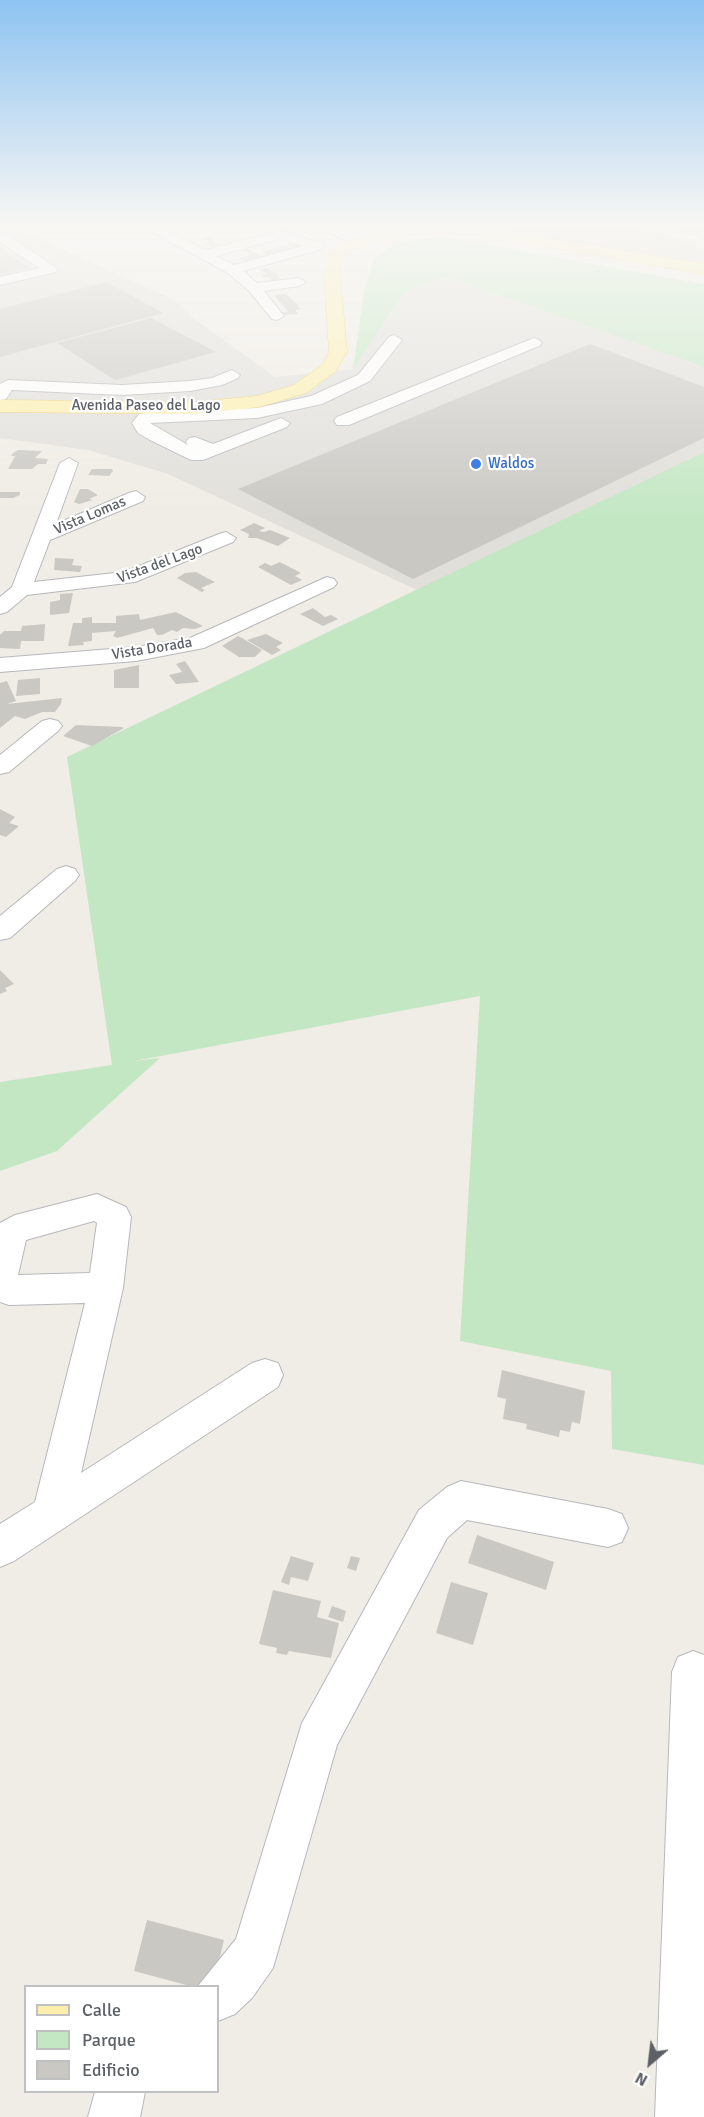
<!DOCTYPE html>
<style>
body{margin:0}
#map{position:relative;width:704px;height:2117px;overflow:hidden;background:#f0ede6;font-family:Signika,sans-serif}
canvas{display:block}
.legend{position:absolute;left:24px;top:1985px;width:195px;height:108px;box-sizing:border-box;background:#fff;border:2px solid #bec0c2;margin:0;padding:8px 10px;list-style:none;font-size:18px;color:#5d6166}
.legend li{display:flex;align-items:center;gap:12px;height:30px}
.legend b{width:30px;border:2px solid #bec0c2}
.north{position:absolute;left:620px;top:2033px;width:60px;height:60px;-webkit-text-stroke:4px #fff;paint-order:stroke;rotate:208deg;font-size:16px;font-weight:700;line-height:24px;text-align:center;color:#5d6166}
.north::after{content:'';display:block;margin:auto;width:21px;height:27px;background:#5d6166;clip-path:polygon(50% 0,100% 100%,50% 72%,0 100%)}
</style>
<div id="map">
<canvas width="704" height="2117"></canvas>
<ul class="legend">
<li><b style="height:8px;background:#fef0ac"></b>Calle</li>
<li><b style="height:16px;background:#c3e7c3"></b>Parque</li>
<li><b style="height:16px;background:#cac8c3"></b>Edificio</li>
</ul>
<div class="north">N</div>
</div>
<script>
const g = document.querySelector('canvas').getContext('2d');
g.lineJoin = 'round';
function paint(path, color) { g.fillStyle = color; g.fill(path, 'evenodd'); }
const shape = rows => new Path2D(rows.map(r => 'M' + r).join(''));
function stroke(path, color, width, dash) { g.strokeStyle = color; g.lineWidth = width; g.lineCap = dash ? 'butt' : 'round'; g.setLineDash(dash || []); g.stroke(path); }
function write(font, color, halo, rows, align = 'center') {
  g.font = font + ' Signika,sans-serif'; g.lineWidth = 4.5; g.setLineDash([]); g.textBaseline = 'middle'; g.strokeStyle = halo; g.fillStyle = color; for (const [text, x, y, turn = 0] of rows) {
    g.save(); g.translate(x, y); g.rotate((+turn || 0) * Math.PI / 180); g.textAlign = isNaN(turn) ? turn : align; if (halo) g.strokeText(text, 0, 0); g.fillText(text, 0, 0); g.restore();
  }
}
const industrial = shape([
 [0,224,15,224,15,227,174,300,195,319,275,377,353,369,405,292,448,277,704,367,704,452,417,590,168,474,88,450,0,438]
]);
const education = shape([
 [489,224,639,224,704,249,704,266,510,232]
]);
const green = shape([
 [439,236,704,284,704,367,447,277,405,292,353,369,365,286,374,259,396,243],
 [704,452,704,1465,612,1449,611,1371,460,1341,480,996,134,1061,160,1058,57,1151,0,1171,0,1082,112,1065,67,757]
]);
const building = shape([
 [278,224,284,224,296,227,284,233,277,229,268,229],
 [664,224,704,224,704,240,664,225],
 [210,236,215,239,212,241,224,246,218,248,203,244,210,242,204,238],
 [301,241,314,245,269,256,261,252],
 [0,248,30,268,0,274],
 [245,248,265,257,247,262,239,258,250,255,247,254,251,253,239,250],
 [266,268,276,273,280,279,273,281,269,277,264,277,261,275,268,274,259,269],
 [107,282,163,313,0,357,0,309],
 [286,294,299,306,297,306,301,309,295,310,298,314,284,315,281,313,288,312,274,295],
 [151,318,216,352,115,380,57,343],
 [590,344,704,387,704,438,413,579,238,489],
 [18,450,42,451,35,458,48,459,46,464,38,464,32,469,8,469,15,456,11,456,13,453],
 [92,469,112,469,113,471,109,476,88,475],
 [80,489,88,489,98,495,89,499,93,500,79,504,74,502],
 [0,492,20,492,20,495,13,498,0,498],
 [254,523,265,528,259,531,264,532,270,530,290,538,278,546,257,538,248,538,249,534,240,530],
 [55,558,74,559,72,565,82,566,80,572,54,570],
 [280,562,301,573,295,576,302,580,291,585,258,567,265,563,271,566],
 [196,572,207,578,215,582,201,588,205,590,202,592,177,578,185,573],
 [73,593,69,613,50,615,50,602,60,600,60,594],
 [313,608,325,617,331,615,338,619,323,626,300,614],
 [176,612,203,626,195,629,183,628,177,632,172,630,162,635,157,635,153,628,117,638,113,636,116,631,92,633,92,641,83,642,84,645,68,646,73,623,82,623,82,618,92,617,92,623,116,623,116,616,139,614,140,620],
 [45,624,44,641,21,641,20,649,0,648,0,635,4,631,21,631,22,626],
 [266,634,283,643,276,647,281,650,272,655,247,640],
 [238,636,242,638,262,650,255,657,239,657,222,646],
 [185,661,199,682,176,684,169,675,182,672,176,664],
 [139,665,139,688,114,688,114,670],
 [40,678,40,694,16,696,18,680],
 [7,681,16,701,7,704,62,698,61,704,55,712,42,712,25,719,15,716,0,728,0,683],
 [76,725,122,727,124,728,92,746,63,736],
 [0,809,15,817,9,823,19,826,6,837,0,835],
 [0,970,14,984,5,988,7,991,0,994],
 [502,1370,585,1391,580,1424,572,1422,570,1432,560,1430,559,1437,526,1429,527,1424,503,1419,506,1399,497,1397],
 [477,1535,554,1562,546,1590,468,1563],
 [291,1556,314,1563,308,1581,291,1577,289,1585,281,1582],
 [351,1556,360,1558,356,1571,347,1568],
 [451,1582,488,1593,473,1645,436,1633],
 [273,1590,321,1601,317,1617,339,1623,331,1658,289,1651,287,1655,276,1653,277,1648,259,1644],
 [332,1606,346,1611,343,1622,328,1617],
 [147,1920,224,1940,213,1986,190,1986,134,1971]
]);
const minor = shape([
 [137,224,154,224,205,250,279,231,323,243,325,246,323,249,243,271,257,283,299,278,306,282,299,286,264,291,284,316,277,320,272,319,249,291,228,273,137,224],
 [279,239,303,246,234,265,216,256,279,239],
 [311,224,329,224,373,239,366,243,342,239,311,224],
 [0,232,5,233,58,269,56,272,0,285,0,277,39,268,0,242,0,232],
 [394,335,402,340,370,381,322,404,257,418,150,423,188,445,186,442,189,438,195,437,213,444,281,418,290,423,287,427,203,460,191,460,150,440,138,433,132,423,139,414,145,413,257,408,311,396,358,375,389,337,394,335],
 [534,338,539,340,542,343,539,346,349,425,337,425,334,421,337,417,534,338],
 [232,370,240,375,238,378,222,385,190,391,122,395,12,390,6,399,0,400,0,384,8,380,122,385,190,381,212,378,232,370],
 [69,458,78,463,56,524,129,493,136,491,145,497,143,501,50,540,34,582,124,572,219,534,226,532,236,538,233,542,135,582,27,595,7,612,0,614,0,597,12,587,60,463,69,458],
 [327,577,334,579,337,583,334,587,204,648,136,661,0,672,0,658,136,647,190,638,327,577],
 [50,719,58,721,62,726,58,731,9,772,0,774,0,755,42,721,50,719],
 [66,866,75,869,79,875,75,881,10,938,0,940,0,916,57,869,66,866],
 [97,1194,126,1207,131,1217,123,1288,81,1473,252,1363,265,1359,278,1363,283,1375,278,1387,14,1561,0,1567,0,1524,35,1502,85,1303,9,1305,0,1302,0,1223,15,1215,97,1194],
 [94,1221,97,1223,90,1273,18,1275,26,1240,94,1221],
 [461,1481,608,1509,622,1514,628,1528,622,1542,608,1547,467,1520,447,1538,337,1745,273,1968,252,1998,235,2014,218,2021,218,1986,198,1986,236,1939,302,1723,419,1510,447,1487,461,1481],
 [693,1651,704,1655,704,2117,655,2117,672,1672,678,1657,693,1651],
 [95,2092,145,2092,140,2117,88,2117,95,2092]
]);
const major = shape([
 [425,226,477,227,704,264,704,274,477,235,425,234,387,238,360,246,342,257,340,274,347,352,335,372,306,393,259,407,195,414,0,412,0,400,195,402,257,396,294,385,322,365,329,352,324,274,330,252,350,240,381,231,425,226]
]);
const markers = [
 [476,464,6,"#3f7fe0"]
];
const farStreetnames = [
 ["Avenida Paseo del Lago",146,406],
 ["Vista Lomas",90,516,-23],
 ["Vista del Lago",160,564,-20],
 ["Vista Dorada",152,649,-9]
];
const farShopnames = [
 ["Waldos",488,464]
];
paint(industrial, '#e1dfda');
paint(education, '#dfdcd4');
paint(green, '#c3e7c3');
paint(building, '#cac8c3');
stroke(minor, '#b6b8bc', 2);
stroke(major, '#f0c65e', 1);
paint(minor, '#fff');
paint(major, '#fef0ac');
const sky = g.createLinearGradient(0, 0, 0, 521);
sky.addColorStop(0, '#8ec3f1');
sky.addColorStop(0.43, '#f8f7f4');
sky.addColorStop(1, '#f8f7f400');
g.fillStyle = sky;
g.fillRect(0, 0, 704, 521);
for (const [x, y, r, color] of markers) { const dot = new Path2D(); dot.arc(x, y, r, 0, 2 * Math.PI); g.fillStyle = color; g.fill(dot); stroke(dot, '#fff', 2); }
write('15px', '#5d6166', '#fff', farStreetnames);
write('15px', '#366cbe', '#fff', farShopnames, 'left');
</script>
